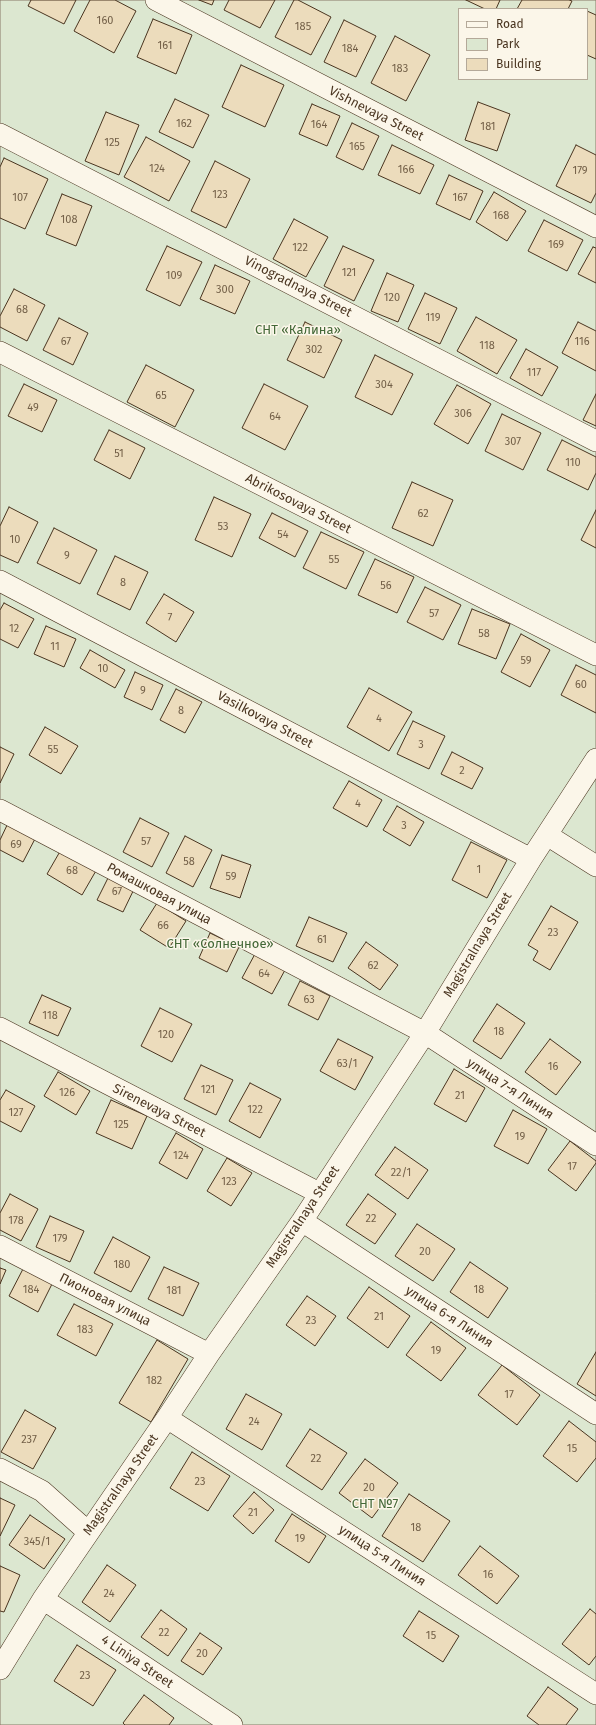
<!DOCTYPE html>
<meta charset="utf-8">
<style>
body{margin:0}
#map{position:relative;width:596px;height:1725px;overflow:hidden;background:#fbf6e9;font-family:"Fira Sans",sans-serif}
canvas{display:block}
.legend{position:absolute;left:458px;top:8px;width:130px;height:72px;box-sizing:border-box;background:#fbf6e9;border:1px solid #b4a999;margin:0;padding:5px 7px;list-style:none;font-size:12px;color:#4a3520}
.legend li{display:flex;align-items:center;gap:8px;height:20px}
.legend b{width:20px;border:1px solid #b4a999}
</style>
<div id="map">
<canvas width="596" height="1725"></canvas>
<ul class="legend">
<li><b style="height:5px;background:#fbf6e9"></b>Road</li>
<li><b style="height:11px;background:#dce7d0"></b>Park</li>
<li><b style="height:11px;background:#ecdcbc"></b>Building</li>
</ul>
</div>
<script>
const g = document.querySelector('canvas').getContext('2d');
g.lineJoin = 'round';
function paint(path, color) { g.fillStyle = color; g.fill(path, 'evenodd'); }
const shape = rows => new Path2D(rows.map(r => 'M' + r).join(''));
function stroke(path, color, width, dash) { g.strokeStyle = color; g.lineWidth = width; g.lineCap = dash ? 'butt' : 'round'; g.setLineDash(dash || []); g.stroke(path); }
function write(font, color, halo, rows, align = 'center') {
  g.font = font + ' "Fira Sans",sans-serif'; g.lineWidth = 3; g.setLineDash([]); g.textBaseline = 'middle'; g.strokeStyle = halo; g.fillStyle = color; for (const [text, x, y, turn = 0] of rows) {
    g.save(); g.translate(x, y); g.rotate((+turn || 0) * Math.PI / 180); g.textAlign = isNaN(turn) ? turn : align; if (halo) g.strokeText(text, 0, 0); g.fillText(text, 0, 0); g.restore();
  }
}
const green = shape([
 [0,0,596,0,596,1725,0,1725,0,0],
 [459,9,587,9,587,79,459,79,459,9]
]);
const building = shape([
 [31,0,76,0,64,24,28,6,31,0],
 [90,0,115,0,136,11,114,53,74,31,90,0],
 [199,0,214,0,212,5,199,0],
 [229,0,275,0,260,28,224,10,229,0],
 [294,0,298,0,331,17,311,55,275,37,294,0],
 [466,0,500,0,496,9,485,9,466,0],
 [522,0,569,0,572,1,568,9,517,9,522,0],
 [587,11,596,15,596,59,587,55,587,11],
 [153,19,192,35,176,74,137,57,153,19],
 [344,20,376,36,356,77,324,62,344,20],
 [395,36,430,55,406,101,371,83,395,36],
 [241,65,284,85,265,127,222,107,241,65],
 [175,99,209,115,193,148,159,132,175,99],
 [478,102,510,114,497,151,465,140,478,102],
 [312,104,340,116,327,146,299,134,312,104],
 [106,112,139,125,119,175,85,161,106,112],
 [352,123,379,136,363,170,336,157,352,123],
 [146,137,190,161,169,201,124,177,146,137],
 [392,145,434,165,420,194,378,175,392,145],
 [576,145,596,155,596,193,591,203,556,186,576,145],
 [4,158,48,179,25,229,0,218,0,167,4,158],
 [215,161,250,179,226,228,191,211,215,161],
 [449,175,483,191,470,220,436,204,449,175],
 [494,192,526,211,507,241,476,222,494,192],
 [62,194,92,206,76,246,46,234,62,194],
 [294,219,328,237,306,277,273,259,294,219],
 [544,220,583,240,567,271,528,251,544,220],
 [167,246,202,262,180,306,146,290,167,246],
 [343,246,374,260,354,301,324,286,343,246],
 [593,247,596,248,596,283,578,274,593,247],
 [215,265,250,281,235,314,200,299,215,265],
 [387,273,414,285,398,322,371,311,387,273],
 [14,289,45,305,27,341,0,327,0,316,14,289],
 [425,293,457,308,440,344,408,329,425,293],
 [476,317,517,340,497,374,457,351,476,317],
 [59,318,88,333,73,365,43,350,59,318],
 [305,322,342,340,324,378,287,360,305,322],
 [578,322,596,331,596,371,562,353,578,322],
 [526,349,558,367,542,396,510,378,526,349],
 [375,355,413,374,392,415,355,397,375,355],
 [146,365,194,390,175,427,127,402,146,365],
 [24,384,57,400,42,432,8,416,24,384],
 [264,384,308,406,285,450,242,428,264,384],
 [457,385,491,404,468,444,434,424,457,385],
 [596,394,596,426,583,420,596,394],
 [502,414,541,433,523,470,485,451,502,414],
 [109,430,145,448,130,479,94,460,109,430],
 [562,440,596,457,596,473,588,490,547,470,562,440],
 [412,482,453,500,433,546,392,528,412,482],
 [214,497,251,514,232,557,195,540,214,497],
 [9,507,38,522,18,563,0,555,0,526,9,507],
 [596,510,596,548,581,540,596,510],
 [272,513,308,531,295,557,259,538,272,513],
 [54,528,97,550,80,584,37,563,54,528],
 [321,532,364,552,346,589,303,568,321,532],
 [115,556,148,572,130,610,97,594,115,556],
 [375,559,414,577,397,613,358,595,375,559],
 [425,587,461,605,443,640,407,622,425,587],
 [164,594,194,612,176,642,146,623,164,594],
 [4,603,34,619,18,648,0,639,0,610,4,603],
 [472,609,510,624,496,659,458,644,472,609],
 [46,626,76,639,64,667,34,654,46,626],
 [521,634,550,650,530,687,501,672,521,634],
 [90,650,125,670,115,688,80,668,90,650],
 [576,665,596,675,596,713,561,695,576,665],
 [135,672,163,685,152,710,124,697,135,672],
 [369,688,412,712,389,751,347,727,369,688],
 [176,689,202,702,185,733,160,720,176,689],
 [413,721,445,736,429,769,397,754,413,721],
 [45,727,78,746,61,774,29,755,45,727],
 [0,747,14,754,0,783,0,747],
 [452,752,483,768,472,789,441,774,452,752],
 [349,781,382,800,367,827,333,808,349,781],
 [397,806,424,822,410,846,383,830,397,806],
 [140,818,169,833,152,867,123,852,140,818],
 [9,821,37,835,23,862,0,850,0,840,9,821],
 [185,836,212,850,193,887,166,873,185,836],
 [471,842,507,860,487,898,452,880,471,842],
 [62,848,97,869,82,895,47,874,62,848],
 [222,855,251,865,240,898,210,888,222,855],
 [111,872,136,885,123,912,97,900,111,872],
 [157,903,186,921,169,948,140,930,157,903],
 [551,906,578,922,550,970,533,960,538,951,528,945,551,906],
 [309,917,347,933,333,962,296,946,309,917],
 [210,933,239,947,227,972,199,958,210,933],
 [366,942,398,965,380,990,348,968,366,942],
 [255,954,285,970,272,994,242,978,255,954],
 [300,981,330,996,318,1020,288,1005,300,981],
 [42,995,71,1008,58,1036,29,1023,42,995],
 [497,1004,525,1023,501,1059,473,1041,497,1004],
 [160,1008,192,1024,172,1062,141,1046,160,1008],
 [338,1039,373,1057,355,1090,320,1071,338,1039],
 [550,1039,581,1062,556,1095,525,1072,550,1039],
 [201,1065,233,1080,216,1115,184,1099,201,1065],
 [454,1069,485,1088,466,1122,434,1104,454,1069],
 [58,1072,90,1091,76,1115,44,1096,58,1072],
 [250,1083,281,1099,260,1138,229,1121,250,1083],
 [6,1090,35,1106,21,1132,0,1121,0,1100,6,1090],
 [111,1100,147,1116,132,1149,96,1133,111,1100],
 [513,1110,547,1129,528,1164,494,1146,513,1110],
 [176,1133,203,1149,187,1179,159,1163,176,1133],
 [570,1141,596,1161,596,1163,576,1191,548,1170,570,1141],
 [395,1147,428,1170,408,1199,375,1175,395,1147],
 [227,1158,252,1173,231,1206,207,1191,227,1158],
 [10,1194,38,1209,21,1241,0,1230,0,1213,10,1194],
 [368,1194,396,1214,375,1244,346,1225,368,1194],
 [50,1216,84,1231,70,1262,36,1247,50,1216],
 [417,1224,455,1249,433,1281,395,1256,417,1224],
 [113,1237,150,1257,131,1292,94,1273,113,1237],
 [470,1262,508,1288,488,1318,450,1292,470,1262],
 [164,1267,199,1283,183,1316,148,1299,164,1267],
 [0,1268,6,1270,0,1284,0,1268],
 [23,1269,52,1284,38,1312,9,1296,23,1269],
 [369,1287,410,1316,388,1348,347,1318,369,1287],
 [307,1296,336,1316,315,1346,286,1325,307,1296],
 [74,1304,113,1324,96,1356,57,1335,74,1304],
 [431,1322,466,1348,441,1381,406,1355,431,1322],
 [157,1340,188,1359,151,1422,119,1403,157,1340],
 [596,1352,596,1396,577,1384,596,1352],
 [502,1365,540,1395,517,1425,478,1395,502,1365],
 [246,1394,282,1414,262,1450,226,1429,246,1394],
 [25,1410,56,1428,33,1469,1,1452,25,1410],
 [569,1421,596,1442,596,1458,577,1482,543,1456,569,1421],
 [310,1429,347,1453,322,1490,286,1466,310,1429],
 [192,1452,230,1476,208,1511,170,1488,192,1452],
 [365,1459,398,1483,372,1518,339,1493,365,1459],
 [254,1492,274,1510,253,1534,233,1516,254,1492],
 [409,1494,450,1521,423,1562,382,1536,409,1494],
 [0,1498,15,1505,0,1536,0,1498],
 [292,1514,326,1536,309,1563,275,1541,292,1514],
 [30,1515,65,1539,44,1569,9,1545,30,1515],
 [480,1546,519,1576,497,1604,458,1575,480,1546],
 [107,1565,136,1585,110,1622,82,1602,107,1565],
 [0,1566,20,1575,4,1612,0,1611,0,1566],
 [590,1609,596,1614,596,1656,589,1665,562,1644,590,1609],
 [161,1610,187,1629,168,1656,141,1637,161,1610],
 [419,1611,459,1636,443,1662,403,1636,419,1611],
 [200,1633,222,1648,203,1675,181,1661,200,1633],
 [77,1645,116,1670,93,1706,54,1681,77,1645],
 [548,1687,578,1709,566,1725,539,1725,527,1716,548,1687],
 [144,1695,174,1718,169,1725,125,1725,123,1723,144,1695]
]);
const minor = shape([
 [156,0,596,227],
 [0,134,596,441],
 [0,352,596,655],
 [0,581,531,859],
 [0,810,425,1033,596,1145],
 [547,835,596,866],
 [0,1028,319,1193],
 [302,1221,596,1414],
 [0,1246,209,1354],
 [167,1418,596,1694],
 [0,1469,42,1491,88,1532],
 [43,1599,232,1725],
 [0,1669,43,1599,167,1418,209,1354,302,1221,425,1033,531,859,596,759]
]);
const numberNames = [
 ["160",105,21],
 ["185",303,27],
 ["161",165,46],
 ["184",350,49],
 ["183",400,69],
 ["162",184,124],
 ["164",319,125],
 ["181",488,127],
 ["125",112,143],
 ["165",357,147],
 ["124",157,169],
 ["166",406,170],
 ["179",580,171],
 ["123",220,195],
 ["107",20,198],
 ["167",460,198],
 ["168",501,216],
 ["108",69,220],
 ["169",556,245],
 ["122",300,248],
 ["121",349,273],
 ["109",174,276],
 ["300",225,290],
 ["120",392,298],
 ["68",22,310],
 ["119",433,318],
 ["67",66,342],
 ["116",582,342],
 ["118",487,346],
 ["302",314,350],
 ["117",534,373],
 ["304",384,385],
 ["65",161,396],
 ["49",33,408],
 ["306",463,414],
 ["64",275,417],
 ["307",513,442],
 ["51",119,454],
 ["110",573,463],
 ["62",423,514],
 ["53",223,527],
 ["54",283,535],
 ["10",15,540],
 ["9",67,556],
 ["55",334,560],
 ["8",123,583],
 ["56",386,586],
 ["57",434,614],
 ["7",170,618],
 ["12",14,629],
 ["58",484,634],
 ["11",55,647],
 ["59",526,661],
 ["10",103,669],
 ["60",581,685],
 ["9",143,691],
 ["8",181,711],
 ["4",379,719],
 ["3",421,745],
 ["55",53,750],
 ["2",462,771],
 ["4",358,804],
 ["3",404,826],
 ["57",146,842],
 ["69",16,845],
 ["58",189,862],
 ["1",479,870],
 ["68",72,871],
 ["59",231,877],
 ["67",117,892],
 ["66",163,926],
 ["23",553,933],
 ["61",322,940],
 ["62",373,966],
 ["64",264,974],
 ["63",309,1000],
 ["118",50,1016],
 ["18",499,1032],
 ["120",166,1035],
 ["63/1",347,1064],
 ["16",553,1067],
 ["121",208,1090],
 ["126",67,1093],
 ["21",460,1096],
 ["122",255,1110],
 ["127",16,1113],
 ["125",121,1125],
 ["19",520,1137],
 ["124",181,1156],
 ["17",572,1167],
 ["22/1",401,1173],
 ["123",229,1182],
 ["22",371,1219],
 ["178",16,1221],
 ["179",60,1239],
 ["20",425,1252],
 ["180",122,1265],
 ["184",31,1290],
 ["18",479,1290],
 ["181",174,1291],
 ["21",379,1317],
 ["23",311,1321],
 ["183",85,1330],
 ["19",436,1351],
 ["182",154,1381],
 ["17",509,1395],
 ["24",254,1422],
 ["237",29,1440],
 ["15",572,1449],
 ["22",316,1459],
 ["23",200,1482],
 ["20",369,1488],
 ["21",253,1513],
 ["18",416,1528],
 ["19",300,1539],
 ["345/1",37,1542],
 ["16",488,1575],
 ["24",109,1594],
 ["22",164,1633],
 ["15",431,1636],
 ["20",202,1654],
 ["23",85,1676]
];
const streetNames = [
 ["Vishnevaya Street",376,114,27],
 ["Vinogradnaya Street",298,287,27],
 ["Abrikosovaya Street",298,504,27],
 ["Vasilkovaya Street",265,720,28],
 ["Ромашковая улица",159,894,28],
 ["Magistralnaya Street",478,945,-59],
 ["улица 7-я Линия",510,1089,33],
 ["Sirenevaya Street",159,1111,27],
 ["Magistralnaya Street",303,1217,-56],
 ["Пионовая улица",105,1300,27],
 ["улица 6-я Линия",449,1317,33],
 ["Magistralnaya Street",121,1485,-55],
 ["улица 5-я Линия",382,1556,33],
 ["4 Liniya Street",137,1662,34]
];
const parkNames = [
 ["СНТ «Калина»",298,330],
 ["СНТ «Солнечное»",220,944],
 ["СНТ №7",375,1504]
];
paint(green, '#dce7d0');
stroke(green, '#887966', 1);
paint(building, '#ecdcbc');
stroke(building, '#4a3520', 1);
stroke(minor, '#4a3520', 22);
stroke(minor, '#fbf6e9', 21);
write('11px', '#725f47', null, numberNames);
write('13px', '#4a3520', '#fbf6e9', streetNames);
write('13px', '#436837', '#fbf6e9', parkNames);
</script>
